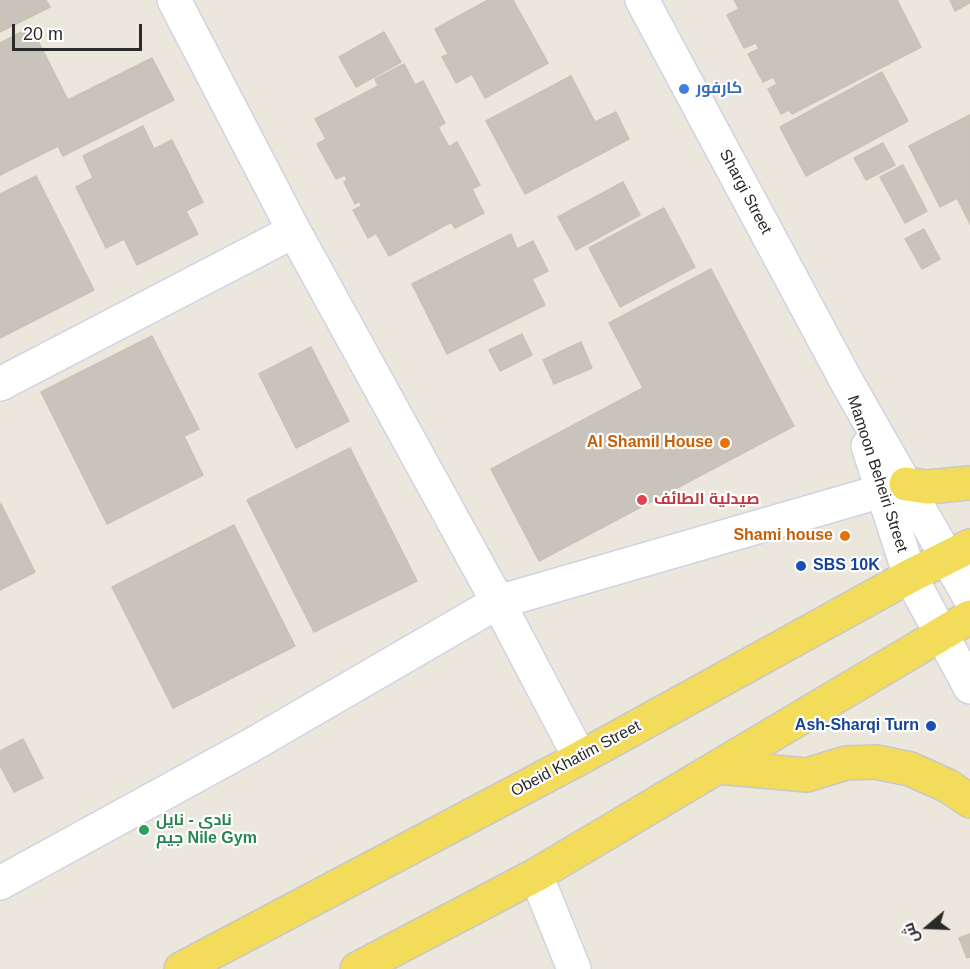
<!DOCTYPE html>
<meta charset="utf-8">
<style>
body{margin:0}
#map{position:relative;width:970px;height:969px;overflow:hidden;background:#ece7dc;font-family:Helvetica,Cairo,sans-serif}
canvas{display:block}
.north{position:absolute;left:898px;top:897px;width:60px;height:60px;-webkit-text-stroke:4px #fff;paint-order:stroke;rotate:251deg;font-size:16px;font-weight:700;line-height:24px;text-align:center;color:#2a2a2a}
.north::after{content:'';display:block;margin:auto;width:21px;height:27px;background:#2a2a2a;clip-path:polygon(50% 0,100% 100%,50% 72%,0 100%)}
.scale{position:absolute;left:12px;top:24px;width:130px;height:27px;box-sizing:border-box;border:3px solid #2a2a2a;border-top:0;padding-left:8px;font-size:18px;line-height:21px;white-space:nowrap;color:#2a2a2a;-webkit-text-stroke:4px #fff;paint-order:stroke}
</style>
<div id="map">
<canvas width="970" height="969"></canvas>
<div class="north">ش</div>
<div class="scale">20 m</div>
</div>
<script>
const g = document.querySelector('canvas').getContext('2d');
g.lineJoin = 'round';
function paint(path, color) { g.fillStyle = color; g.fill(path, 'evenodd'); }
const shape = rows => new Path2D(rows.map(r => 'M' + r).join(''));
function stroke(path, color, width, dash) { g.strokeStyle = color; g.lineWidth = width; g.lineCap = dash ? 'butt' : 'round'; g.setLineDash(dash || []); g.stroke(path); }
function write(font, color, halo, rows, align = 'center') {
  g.font = font + ' Helvetica,Cairo,sans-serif'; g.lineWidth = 4.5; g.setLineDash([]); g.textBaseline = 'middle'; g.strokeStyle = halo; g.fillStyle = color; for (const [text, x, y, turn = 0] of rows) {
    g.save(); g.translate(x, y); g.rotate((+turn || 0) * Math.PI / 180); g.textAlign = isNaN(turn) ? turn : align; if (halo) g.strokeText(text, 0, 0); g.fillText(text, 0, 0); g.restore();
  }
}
const building = shape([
 [0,0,46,0,50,7,0,32,0,0],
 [488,0,513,0,548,63,485,98,472,74,456,83,442,57,448,54,435,29,488,0],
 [734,0,897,0,921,47,792,114,789,110,781,114,768,89,777,84,773,77,763,82,748,54,759,49,756,43,744,48,727,15,739,9,734,0],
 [950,0,970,0,970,3,955,11,950,0],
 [31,27,68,100,152,58,174,100,63,156,58,146,0,175,0,43,31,27],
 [384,32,401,62,356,87,339,57,384,32],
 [404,64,415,85,423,81,445,123,438,127,449,147,457,142,480,185,472,189,484,213,455,228,451,222,389,256,376,233,368,238,353,210,362,206,359,201,355,204,344,182,347,180,345,175,336,179,317,144,326,139,315,119,378,86,375,79,404,64],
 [882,72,908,121,806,176,780,127,882,72],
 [571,76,595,122,616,112,629,139,525,194,486,121,571,76],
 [970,115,970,224,957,198,940,207,909,146,970,115],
 [143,126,154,149,172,140,203,202,186,211,198,234,137,265,124,239,106,248,76,187,93,178,83,156,143,126],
 [883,143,895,165,866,180,854,158,883,143],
 [903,165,927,211,905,223,880,177,903,165],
 [36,176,94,290,0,338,0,194,36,176],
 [623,182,640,215,576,250,558,217,623,182],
 [664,208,695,267,620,307,589,248,664,208],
 [924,229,940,259,922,269,905,239,924,229],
 [511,234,517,249,533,241,548,271,532,279,545,305,447,354,412,284,511,234],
 [711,269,794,426,539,561,491,469,643,388,609,323,711,269],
 [522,334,532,355,500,371,489,350,522,334],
 [152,336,199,429,184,436,203,475,107,524,41,392,152,336],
 [581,342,592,368,554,384,543,360,581,342],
 [311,347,349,421,296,448,259,374,311,347],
 [350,448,417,581,314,632,247,500,350,448],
 [1,504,35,572,0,590,0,505,1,504],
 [234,525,295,646,173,708,112,587,234,525],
 [23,739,43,778,14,792,0,765,0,751,23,739],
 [970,934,970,957,967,958,959,938,970,934]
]);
const minor = shape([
 [174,0,294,231,498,602,580,758],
 [0,384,294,231],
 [536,875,574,969],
 [0,883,250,746,498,602,882,491]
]);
const tertiary = shape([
 [642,0,848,384,970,598],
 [868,446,910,576,970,687]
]);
const primary = shape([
 [906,484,927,487,970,483],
 [717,767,807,775,846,763,876,762,910,769,948,786,970,801],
 [181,969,580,758,910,576,970,546],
 [357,969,536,875,970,617]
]);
const markers = [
 [684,89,6,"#3f7fe0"],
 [725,443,6,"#e8710a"],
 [642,500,6,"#e0444e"],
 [845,536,6,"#e8710a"],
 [801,566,6,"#1a4fb4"],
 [931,726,6,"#1a4fb4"],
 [144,830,6,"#2e9e5b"]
];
const shopNames = [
 ["كارفور",696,89]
];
const streetNames = [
 ["Shargi Street",745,192,62],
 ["Mamoon Beheiri Street",877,474,72],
 ["Obeid Khatim Street",576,759,-28]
];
const foodNames = [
 ["Al Shamil House",713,443],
 ["Shami house",833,536]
];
const healthNames = [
 ["صيدلية الطائف",654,500]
];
const transitNames = [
 ["SBS 10K",813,566],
 ["Ash-Sharqi Turn",919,726,"right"]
];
const leisureNames = [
 ["نادي - نايل",156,821],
 ["جيم Nile Gym",156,839]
];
paint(building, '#c8c3bb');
stroke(building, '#c8c3b5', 1.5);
stroke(minor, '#d1d3e3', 36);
stroke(tertiary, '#d1d3e3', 36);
stroke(primary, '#c8c8c8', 36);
stroke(minor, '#fff', 33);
stroke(tertiary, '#fff', 33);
stroke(primary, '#f3dc5a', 33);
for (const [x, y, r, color] of markers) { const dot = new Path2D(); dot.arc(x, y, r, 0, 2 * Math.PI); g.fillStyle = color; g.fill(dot); stroke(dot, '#fff', 2); }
write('bold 16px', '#366cbe', '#fff', shopNames, 'left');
write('16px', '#2a2a2a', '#fff', streetNames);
write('bold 16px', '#c56008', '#fff', foodNames, 'right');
write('bold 16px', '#be3a42', '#fff', healthNames, 'left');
write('bold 16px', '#164399', '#fff', transitNames, 'left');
write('bold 16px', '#27864d', '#fff', leisureNames, 'left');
</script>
